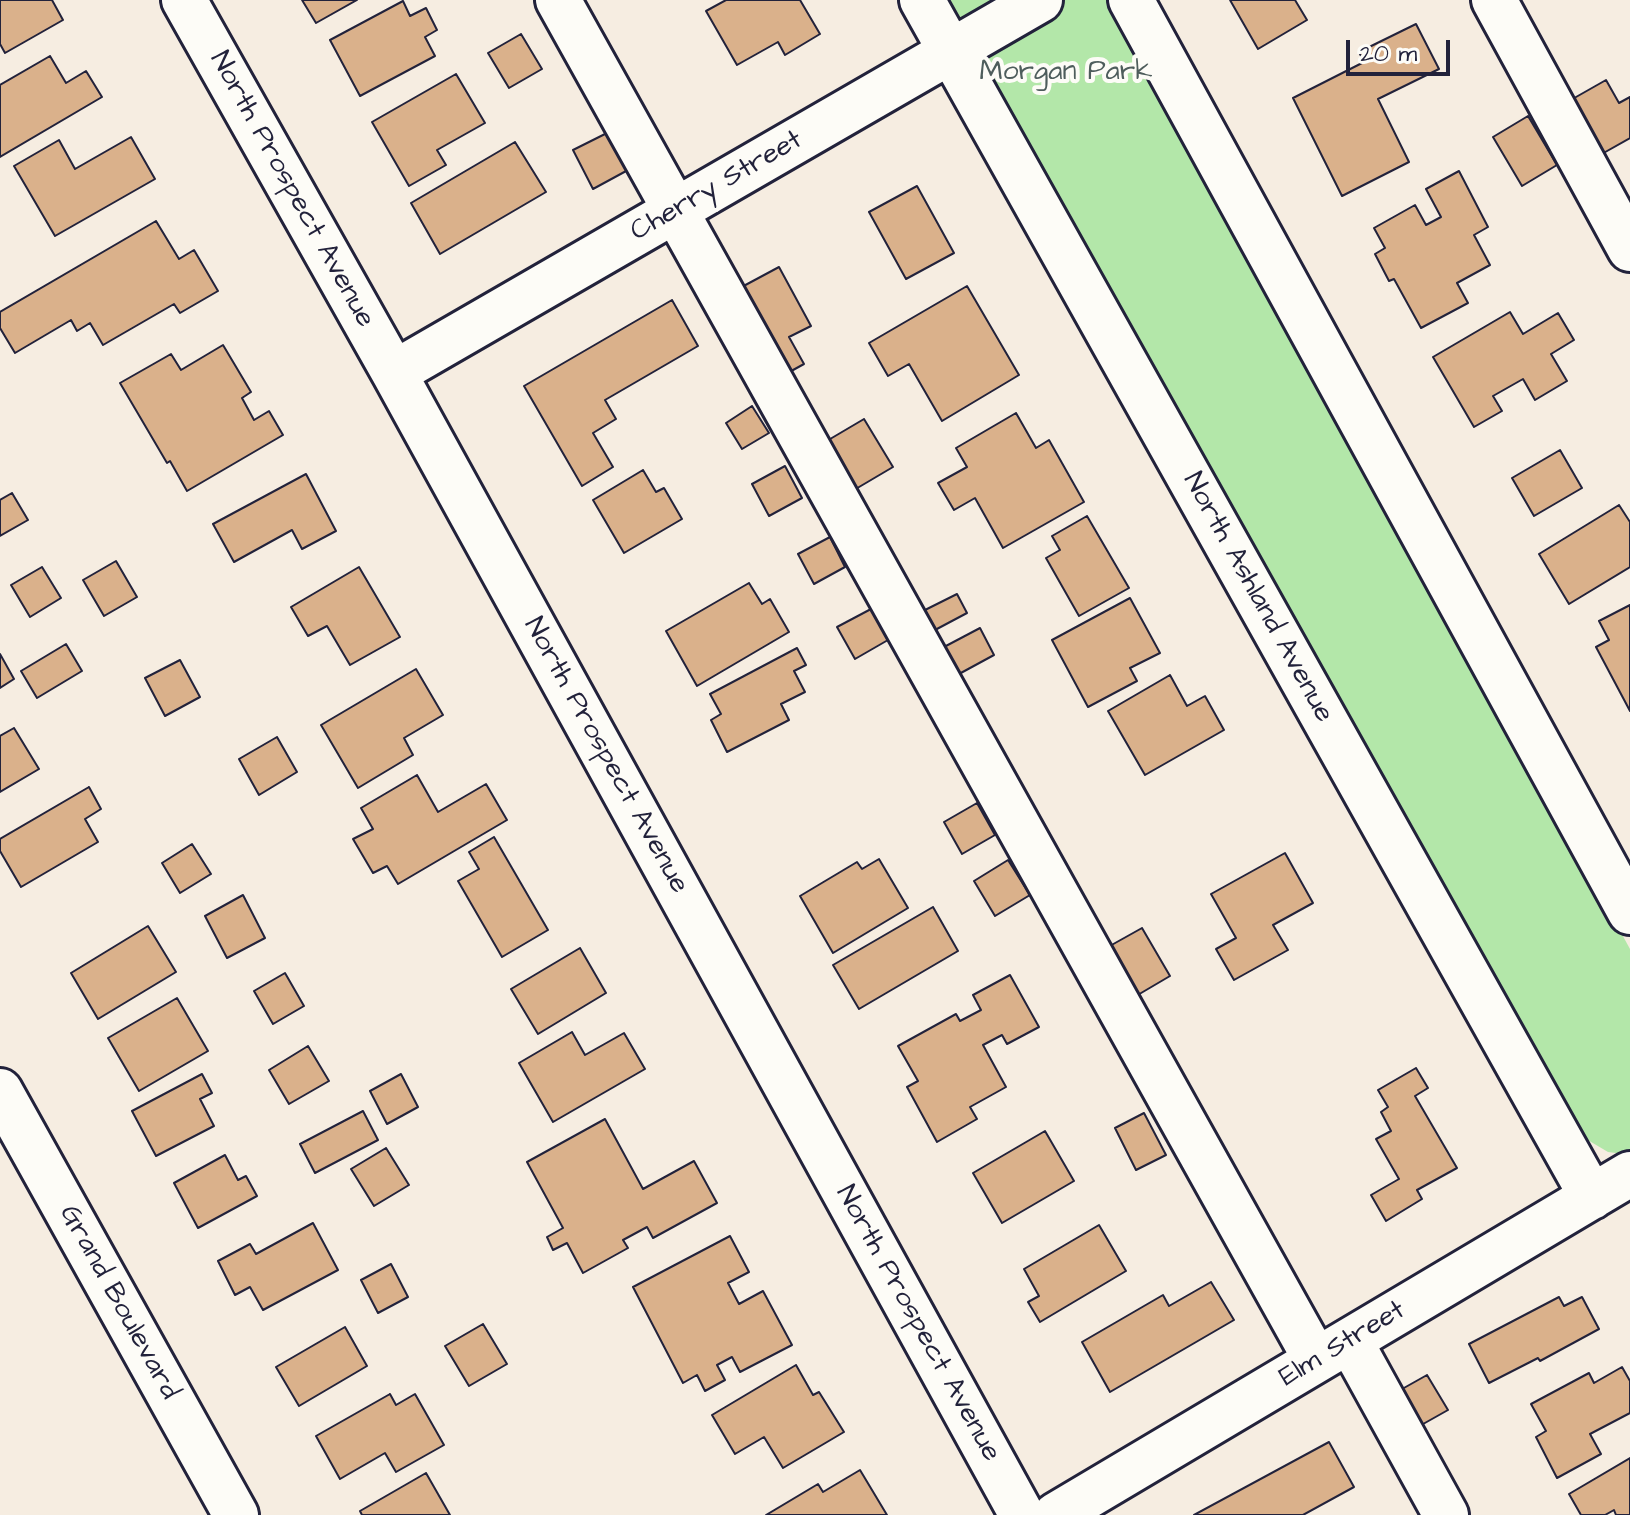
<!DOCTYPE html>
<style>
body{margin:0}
#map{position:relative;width:1630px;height:1515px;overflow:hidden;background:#f6ede1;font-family:"Architects Daughter",sans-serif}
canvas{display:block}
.scale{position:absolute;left:1346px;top:40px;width:104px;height:36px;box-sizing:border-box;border:4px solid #22223b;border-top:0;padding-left:10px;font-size:24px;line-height:28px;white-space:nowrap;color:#22223b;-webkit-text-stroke:6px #fdfcf7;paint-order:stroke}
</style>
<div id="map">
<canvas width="1630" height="1515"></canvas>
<div class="scale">20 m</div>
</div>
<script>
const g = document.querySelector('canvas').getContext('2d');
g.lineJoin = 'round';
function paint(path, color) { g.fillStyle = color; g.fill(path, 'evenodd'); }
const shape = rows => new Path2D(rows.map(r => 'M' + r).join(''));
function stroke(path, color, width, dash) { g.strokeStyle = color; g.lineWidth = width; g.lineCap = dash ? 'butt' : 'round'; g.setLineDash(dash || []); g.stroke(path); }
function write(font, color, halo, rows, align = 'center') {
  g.font = font + ' "Architects Daughter",sans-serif'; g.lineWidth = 8; g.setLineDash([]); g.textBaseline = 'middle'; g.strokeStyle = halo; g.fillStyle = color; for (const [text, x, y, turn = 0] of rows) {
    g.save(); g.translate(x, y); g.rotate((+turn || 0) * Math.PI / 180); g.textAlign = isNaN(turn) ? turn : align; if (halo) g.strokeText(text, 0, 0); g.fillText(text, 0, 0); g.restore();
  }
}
const green = shape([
 [941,0,1110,0,1630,949,1630,1150,1624,1154,1608,1152,1576,1133]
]);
const building = shape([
 [0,0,52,0,63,20,5,53,0,44,0,0],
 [302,0,357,0,316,23,302,0],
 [726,0,800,0,820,34,785,55,778,42,737,65,706,11,726,0],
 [1230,0,1295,0,1307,20,1258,49,1230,0],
 [403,1,410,16,426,8,437,30,425,37,435,56,360,96,330,40,403,1],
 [1416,24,1439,69,1378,99,1409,162,1342,196,1293,98,1364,62,1359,52,1416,24],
 [521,34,542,69,509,88,488,53,521,34],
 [50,56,66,83,86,71,102,97,0,157,0,85,50,56],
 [456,74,485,123,437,150,446,165,409,186,372,122,456,74],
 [1606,80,1619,103,1630,97,1630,138,1600,155,1569,101,1606,80],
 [1528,116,1557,165,1522,186,1493,137,1528,116],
 [609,132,628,170,593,189,573,150,609,132],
 [131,137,155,179,55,236,14,166,59,140,75,169,131,137],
 [515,142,546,192,440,254,411,203,515,142],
 [1459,171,1488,227,1474,235,1490,265,1457,283,1468,303,1421,328,1394,279,1389,281,1375,254,1385,248,1374,228,1415,205,1426,225,1441,217,1426,189,1459,171],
 [917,186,954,253,906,279,869,212,917,186],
 [156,221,179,259,194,250,218,291,180,313,174,304,103,345,90,323,77,331,71,320,15,353,0,328,0,312,156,221],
 [779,267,811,326,789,337,804,364,784,375,738,289,779,267],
 [967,286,1019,375,942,421,909,364,888,376,869,343,967,286],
 [672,300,698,346,605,400,616,419,593,433,613,467,582,486,524,386,672,300],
 [1510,312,1523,334,1558,313,1574,340,1551,354,1567,381,1535,400,1523,379,1493,396,1502,411,1474,427,1433,357,1510,312],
 [223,345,251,392,242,398,254,420,269,411,283,435,187,491,170,461,167,463,120,383,171,354,181,370,223,345],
 [752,406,769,433,742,449,726,423,752,406],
 [1016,413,1036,448,1049,440,1084,502,1003,548,975,498,954,510,938,483,967,467,956,448,1016,413],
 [864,419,893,467,854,490,825,442,864,419],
 [1560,450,1582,488,1534,516,1512,478,1560,450],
 [785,466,802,498,769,516,752,484,785,466],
 [643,470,656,492,664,488,682,519,624,553,593,500,643,470],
 [306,474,336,531,302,549,292,530,234,562,213,524,306,474],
 [12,493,28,520,0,536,0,500,12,493],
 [1619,505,1630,522,1630,567,1569,604,1539,554,1619,505],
 [1087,516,1129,588,1079,616,1046,558,1060,550,1052,536,1087,516],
 [830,537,845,567,814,584,798,554,830,537],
 [116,561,137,597,104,616,83,580,116,561],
 [42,567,61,598,30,617,11,585,42,567],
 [359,567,400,637,350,665,327,626,308,636,291,607,359,567],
 [749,583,762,604,770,599,789,632,697,686,666,631,749,583],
 [957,594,967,613,935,630,925,610,957,594],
 [1130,598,1160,653,1130,668,1137,681,1088,707,1052,640,1130,598],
 [1630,605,1630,711,1596,647,1609,640,1599,621,1630,605],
 [871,609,888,640,855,659,837,627,871,609],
 [980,628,994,655,959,674,944,647,980,628],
 [66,644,82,671,37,698,21,671,66,644],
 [797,648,806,665,794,671,805,692,781,704,789,720,727,752,711,720,721,714,710,694,797,648],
 [0,654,14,679,0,688,0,654],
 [180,660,200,697,165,716,145,678,180,660],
 [416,669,443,715,404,738,413,755,358,788,321,725,416,669],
 [1170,675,1187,706,1205,696,1224,730,1145,775,1108,711,1170,675],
 [14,728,39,769,0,792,0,736,14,728],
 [277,737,297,772,259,795,239,759,277,737],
 [417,775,438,812,486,784,507,820,398,884,387,866,373,873,353,839,373,829,361,808,417,775],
 [89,787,101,809,85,819,98,842,21,887,0,851,0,839,89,787],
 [977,803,995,835,962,854,944,822,977,803],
 [494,837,548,930,502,957,458,881,479,869,469,852,494,837],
 [192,844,211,874,180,893,162,863,192,844],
 [1285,853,1313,903,1273,925,1288,950,1234,980,1216,949,1236,938,1211,894,1285,853],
 [879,859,908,908,833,953,800,896,857,862,862,869,879,859],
 [1008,860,1030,895,995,916,974,881,1008,860],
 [243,895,265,938,227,958,205,916,243,895],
 [933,907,958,951,859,1009,833,965,933,907],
 [148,926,176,972,98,1019,71,973,148,926],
 [1142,928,1170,976,1136,996,1108,947,1142,928],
 [580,948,606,993,538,1034,511,989,580,948],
 [285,973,304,1006,273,1024,254,991,285,973],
 [1010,975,1039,1027,1007,1044,1002,1035,983,1045,1006,1087,970,1107,977,1119,937,1142,907,1087,918,1081,898,1046,956,1014,960,1021,981,1010,973,995,1010,975],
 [177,998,208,1051,139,1091,108,1038,177,998],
 [572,1032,585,1055,624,1033,645,1069,553,1122,519,1063,572,1032],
 [308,1046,329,1081,289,1104,269,1070,308,1046],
 [1416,1068,1428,1088,1415,1096,1457,1168,1417,1190,1422,1199,1386,1221,1371,1195,1399,1179,1376,1139,1391,1131,1381,1112,1388,1107,1378,1090,1416,1068],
 [202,1074,212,1093,200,1099,214,1126,156,1156,132,1111,202,1074],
 [401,1074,418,1107,387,1124,370,1091,401,1074],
 [363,1111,378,1140,315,1173,300,1144,363,1111],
 [1144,1113,1166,1155,1136,1170,1115,1128,1144,1113],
 [605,1119,643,1189,694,1161,717,1203,653,1238,647,1227,623,1240,628,1248,583,1273,567,1243,553,1250,547,1237,563,1228,527,1162,605,1119],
 [1045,1131,1074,1181,1002,1223,973,1173,1045,1131],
 [386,1148,409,1185,374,1206,351,1169,386,1148],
 [225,1155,238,1180,246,1176,257,1196,198,1228,174,1183,225,1155],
 [313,1223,338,1270,263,1310,250,1287,235,1295,218,1261,250,1244,256,1254,313,1223],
 [1099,1225,1126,1271,1040,1322,1028,1302,1039,1296,1024,1269,1099,1225],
 [730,1236,749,1272,728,1283,739,1304,763,1291,792,1345,740,1372,732,1357,717,1365,725,1380,705,1391,697,1375,683,1383,633,1287,730,1236],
 [391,1264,408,1297,378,1313,361,1280,391,1264],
 [1211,1282,1234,1320,1110,1392,1082,1342,1163,1295,1169,1306,1211,1282],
 [1559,1297,1564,1306,1582,1297,1599,1329,1540,1361,1538,1358,1489,1383,1469,1344,1559,1297],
 [483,1324,507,1364,469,1386,445,1346,483,1324],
 [345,1327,367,1366,299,1406,276,1367,345,1327],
 [796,1365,813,1395,819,1392,844,1432,783,1468,764,1437,735,1454,712,1415,796,1365],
 [1622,1367,1630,1381,1630,1413,1590,1434,1601,1454,1557,1478,1536,1437,1546,1431,1531,1404,1589,1373,1594,1383,1622,1367],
 [1427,1375,1448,1410,1416,1428,1395,1393,1427,1375],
 [390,1394,396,1405,415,1394,444,1445,396,1472,385,1453,340,1479,316,1436,390,1394],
 [1329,1442,1354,1487,1303,1515,1194,1515,1329,1442],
 [1630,1458,1630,1515,1616,1515,1614,1510,1605,1515,1581,1515,1569,1494,1630,1458],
 [860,1470,887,1515,766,1515,818,1484,823,1492,860,1470],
 [426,1473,450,1515,362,1515,360,1511,426,1473]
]);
const minor = shape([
 [184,0,394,373,1022,1515],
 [558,0,1316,1360],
 [922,0,1592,1197],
 [1131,0,1630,912],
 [1494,0,1630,249],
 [394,373,1040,0],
 [0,1091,236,1515],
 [1350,1341,1446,1515],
 [1056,1515,1630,1174]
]);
const parkNames = [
 ["Morgan Park",1066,73]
];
const streetNames = [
 ["Cherry Street",717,187,-30],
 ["North Prospect Avenue",291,190,61],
 ["North Ashland Avenue",1257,598,61],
 ["North Prospect Avenue",605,756,61],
 ["Grand Boulevard",118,1303,61],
 ["North Prospect Avenue",917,1324,61],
 ["Elm Street",1343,1345,-31]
];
paint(green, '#b3e7a9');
paint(building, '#dab18b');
stroke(building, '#22223b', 2);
stroke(minor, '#22223b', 50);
stroke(minor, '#fdfcf7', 44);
write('28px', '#4e5d5c', '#fdfcf7', parkNames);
write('28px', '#22223b', '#fdfcf7', streetNames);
</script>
